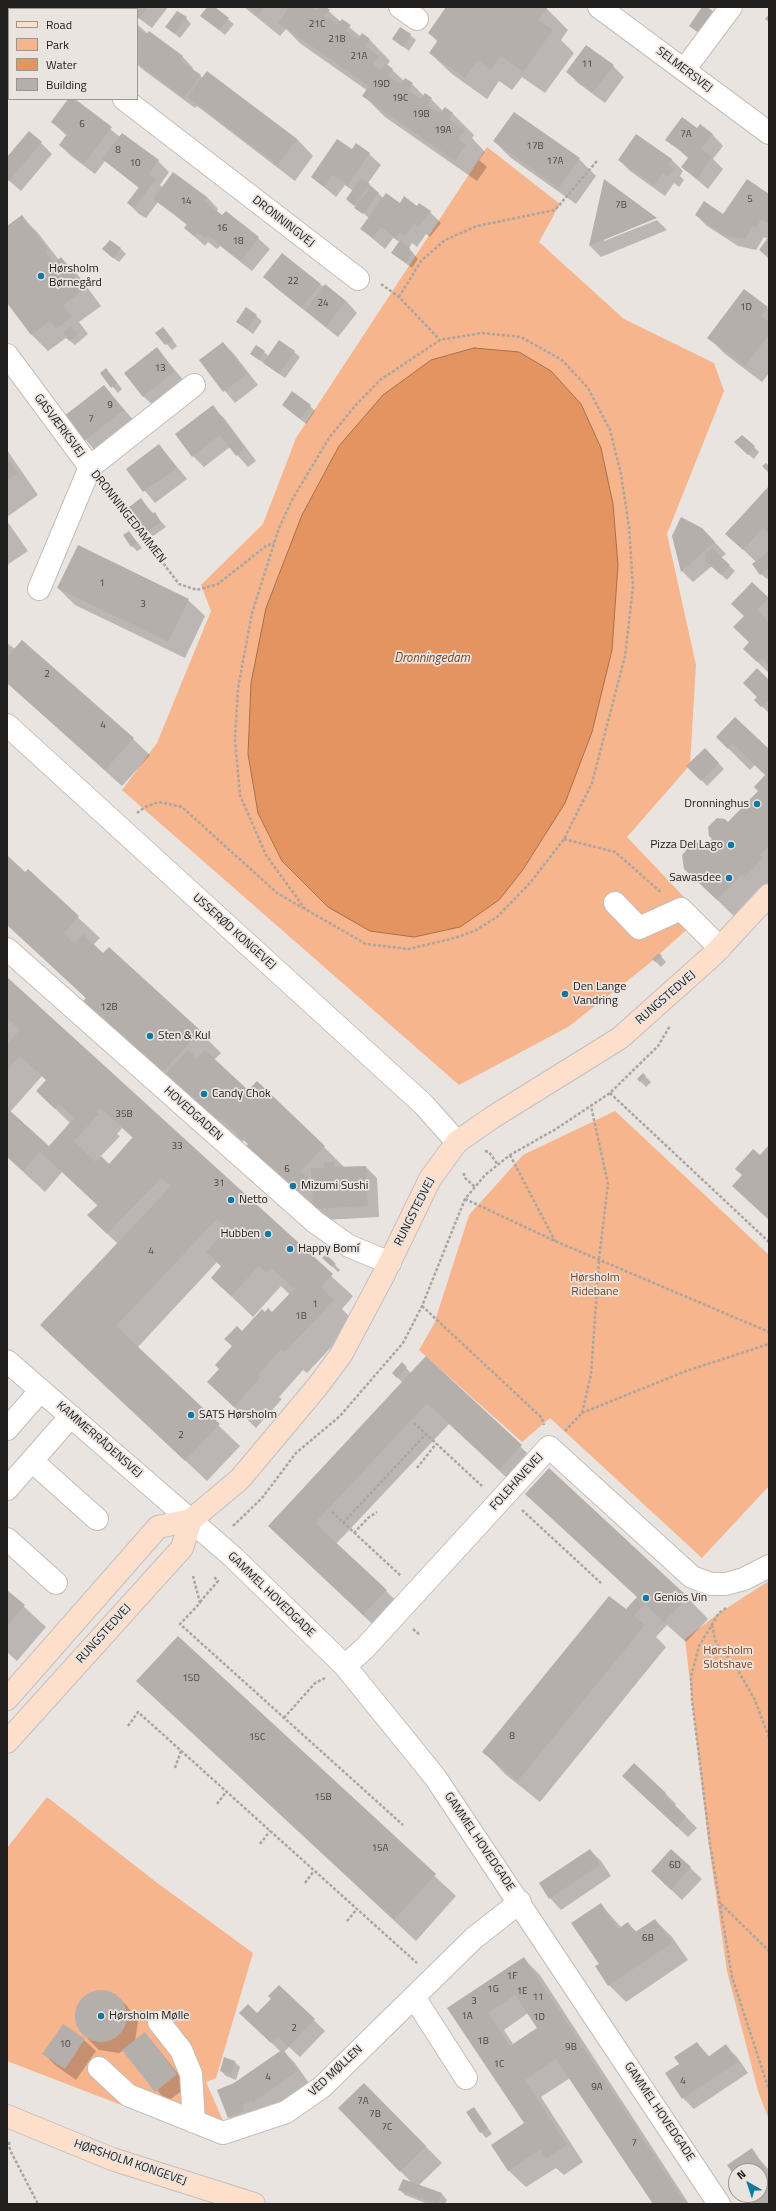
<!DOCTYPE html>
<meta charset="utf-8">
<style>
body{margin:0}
#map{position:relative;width:776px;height:2211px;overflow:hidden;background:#eae4e0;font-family:"Titillium Web",sans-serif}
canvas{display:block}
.frame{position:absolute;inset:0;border:8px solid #22201e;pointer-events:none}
.legend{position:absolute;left:8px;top:8px;width:130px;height:92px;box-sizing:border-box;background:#eae4e0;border:1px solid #9a9692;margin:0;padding:5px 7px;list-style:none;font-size:12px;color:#22201e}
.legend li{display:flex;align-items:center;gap:8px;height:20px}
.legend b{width:20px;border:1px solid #9a9692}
.north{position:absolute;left:728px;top:2163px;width:40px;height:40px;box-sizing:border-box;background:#eae4e0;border:1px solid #9a9692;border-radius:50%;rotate:321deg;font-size:11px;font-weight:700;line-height:16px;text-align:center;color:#22201e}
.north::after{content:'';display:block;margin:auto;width:14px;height:18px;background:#0f78a3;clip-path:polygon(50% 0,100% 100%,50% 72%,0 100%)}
</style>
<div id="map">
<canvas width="776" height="2211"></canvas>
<div class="frame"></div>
<ul class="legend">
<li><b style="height:5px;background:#fddfcc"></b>Road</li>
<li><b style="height:11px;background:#f6b58c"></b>Park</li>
<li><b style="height:11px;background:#e39460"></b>Water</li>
<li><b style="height:11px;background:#b5afac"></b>Building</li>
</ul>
<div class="north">N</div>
</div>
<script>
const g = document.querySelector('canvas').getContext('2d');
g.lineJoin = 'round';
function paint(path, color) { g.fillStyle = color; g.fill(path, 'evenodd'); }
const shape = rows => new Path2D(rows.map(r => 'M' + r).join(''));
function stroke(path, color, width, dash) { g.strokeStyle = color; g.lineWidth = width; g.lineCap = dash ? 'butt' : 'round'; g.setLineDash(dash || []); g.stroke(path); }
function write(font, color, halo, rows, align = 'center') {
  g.font = font + ' "Titillium Web",sans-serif'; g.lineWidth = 3.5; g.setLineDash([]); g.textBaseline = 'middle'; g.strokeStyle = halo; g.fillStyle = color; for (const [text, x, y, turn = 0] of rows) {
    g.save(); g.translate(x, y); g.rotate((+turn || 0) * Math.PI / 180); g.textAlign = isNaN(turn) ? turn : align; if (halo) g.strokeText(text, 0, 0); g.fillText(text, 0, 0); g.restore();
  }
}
const green = shape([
 [487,147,560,204,539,242,624,319,714,363,724,391,667,534,696,665,690,765,627,837,702,916,645,967,568,1027,459,1085,122,790,157,743,211,611,201,585,263,524,296,438],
 [615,1111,769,1255,769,1486,702,1558,550,1418,522,1442,419,1350,434,1324,469,1215,523,1155],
 [769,1581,769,2120,758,2091,727,1971,708,1839,685,1639,719,1613],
 [47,1797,156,1882,253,1953,216,2078,206,2082,232,2141,220,2143,7,2061,7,1848]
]);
const water = shape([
 [474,348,519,352,551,371,581,404,601,448,613,504,618,565,612,650,592,732,565,803,522,871,499,900,460,927,414,937,370,931,328,907,282,861,258,813,248,754,251,683,266,608,302,515,339,446,383,395,431,360,474,348]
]);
const shadow = shape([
 [125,7,168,7,152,28,137,17,137,9,127,9],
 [209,7,213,7,234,24,225,35,202,16],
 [244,7,324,7,341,22,342,21,361,37,369,39,390,61,387,65,404,81,412,84,424,96,431,99,443,111,445,108,453,114,474,135,472,138,485,152,479,160,487,167,477,181,385,117,364,96,368,91,301,44,286,29,280,36],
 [447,7,545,7,568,30,561,40,574,53,545,93,522,77,512,90,499,81,487,99,452,74,430,53,438,42,429,33],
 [703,7,718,17,705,38,690,26],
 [186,18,191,24,180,38,166,27],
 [137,24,148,34,182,56,193,68,192,70,203,78,207,73,297,139,313,156,295,181,197,106,195,108,142,69,137,64],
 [410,35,416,40,409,51,393,39],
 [613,66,624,77,605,103,578,83,567,72],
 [69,99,73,99,120,137,158,161,169,172,160,185,163,188,207,197,218,209,216,212,258,238,270,249,252,271,220,246,217,249,208,242,205,246,185,228,187,225,158,202,146,218,139,214,128,203,139,188,105,161,95,174,71,156,60,145,67,136,52,122],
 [698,130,712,134,723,146,713,159,723,169,708,189,682,167,688,158,667,139],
 [636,135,672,160,683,171,680,176,684,180,679,187,674,183,665,196,630,171,619,160],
 [494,141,579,159,596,176,576,204,511,158],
 [41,143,52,154,21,191,7,179,7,159],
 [352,151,369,154,381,165,368,183,383,198,430,212,441,223,430,237,426,234,417,247,412,243,409,248,418,259,412,268,392,253,400,242,393,238,385,249,361,229,369,218,347,199,353,191,345,185,336,197,312,177],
 [605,181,604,241,657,220,667,230,601,257,590,246],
 [769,196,769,259,760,250,768,239,764,237,756,250,738,246,707,226,696,215,723,216],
 [21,216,38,233,59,260,61,258,78,275,101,306,79,322,88,334,75,345,66,338,48,351,31,334,7,301,7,227],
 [120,248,126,254,119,262,109,255],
 [264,277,321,285,346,301,357,313,338,337,276,288],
 [744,291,769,310,769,373,762,382,725,354,709,338],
 [256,316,262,321,253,334,237,322],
 [157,333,168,334,177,346,172,350],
 [223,343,234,354,258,385,235,403,200,361],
 [256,346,269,356,294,352,300,357,285,378,251,354],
 [156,348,186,383,155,407,143,396],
 [101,373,111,375,122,389,118,393],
 [104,386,135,422,96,452,66,416],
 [283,405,310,406,315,411,306,424],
 [212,407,224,418,256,461,248,467,230,447,204,467,193,456],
 [159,445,187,479,155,503,127,469],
 [754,447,759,452,754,459,741,448],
 [7,450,38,495,7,517],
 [769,488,769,577,767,579,761,574,756,562,726,533],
 [141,500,166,527,153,536,148,531],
 [7,521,28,551,7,565],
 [702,529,726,554,721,558,735,571,727,580,712,566,693,582,682,571,673,536],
 [129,532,142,548,137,551,132,546],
 [752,584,769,600,769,673,744,649,750,643,734,627,745,616],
 [58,588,188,600,205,616,185,658,75,605],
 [7,643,133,739,150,755,122,786,7,683],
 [769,681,769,713,755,700],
 [717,737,769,750,769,895,739,921,707,890,704,849,759,791,766,775,755,765,750,770],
 [705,749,724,769,707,786,688,766],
 [7,856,25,873,28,871,100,938,93,945,200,1032,221,1053,214,1060,248,1092,324,1147,345,1168,366,1167,377,1178,379,1217,325,1220,244,1140,241,1143,186,1091,182,1095,87,999,7,924],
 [659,954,666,962,661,967,653,959],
 [7,979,353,1296,342,1309,355,1322,307,1373,303,1370,279,1397,282,1399,256,1428,208,1382,220,1369,242,1332,265,1313,272,1314,290,1295,281,1286,253,1317,212,1278,222,1267,217,1262,137,1348,240,1446,207,1481,42,1325,118,1244,88,1215,98,1206,62,1172,45,1192,7,1157],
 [42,1076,47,1081,37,1091,70,1123,49,1147,10,1112],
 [122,1128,133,1138,109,1165,100,1157,120,1136,117,1134],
 [643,1074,651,1082,646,1087,638,1079],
 [326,1256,340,1270,338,1272,324,1258],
 [426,1358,542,1467,521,1491,449,1424,336,1544,408,1612,385,1636,269,1526,403,1383,393,1373,402,1364,411,1373],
 [7,1591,46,1627,17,1661,7,1652],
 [687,1597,708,1619,686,1642,667,1625,656,1637,666,1647,540,1802,505,1774,484,1752,638,1598],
 [178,1637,456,1896,416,1941,137,1681],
 [634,1787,665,1793,676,1804,675,1806,697,1828,688,1837],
 [590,1850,601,1861,611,1876,561,1910,550,1898,540,1883],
 [671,1850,702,1879,682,1900,663,1882],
 [600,1904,622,1928,628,1924,637,1932,655,1920,672,1937,688,1960,626,2002,609,1985,596,1967,600,1964],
 [524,1959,540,1975,689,2204,654,2204,570,2078,541,2097,583,2162,564,2175,556,2168,526,2187,509,2171,492,2145,525,2123,449,2008],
 [528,2013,538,2028,513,2044,504,2030],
 [279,1986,325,2031,300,2057,289,2047,284,2052,294,2062,309,2083,240,2129,229,2117,234,2084,281,2052,252,2024,257,2014,272,1999],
 [95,1991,115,1994,127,2006,138,2022,135,2041,145,2033,188,2086,167,2102,124,2050,119,2053,99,2050,88,2039,76,2022,79,2003],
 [84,2040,96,2051,76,2080,55,2065,44,2054],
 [697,2043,710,2057,726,2046,737,2057,748,2073,694,2109,683,2098,680,2064],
 [225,2058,235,2062,240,2067,236,2080,226,2076,221,2071],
 [381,2101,442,2163,418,2186,442,2194,447,2200,445,2204,428,2204,405,2195,400,2190,414,2185,339,2108],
 [474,2108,492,2134,486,2138,481,2132],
 [751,2150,769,2170,769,2204,755,2204,749,2195,760,2195,760,2171,736,2171,736,2176,729,2165]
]);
const building = shape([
 [126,7,148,7,140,18,137,15,137,9],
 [207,7,215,7,229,18,219,30,200,16],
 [248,7,265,7,258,15],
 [289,7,313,7,317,10,320,7,326,7,330,10,325,16,338,25,342,19,351,25,346,31,358,39,362,33,370,39,365,46,379,56,373,64,381,70,385,63,393,69,388,76,401,84,405,78,413,83,408,90,421,99,425,93,432,98,427,105,440,113,445,107,453,113,449,119,465,130,458,139,466,145,455,161,362,96,369,86,278,23],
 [446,7,548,7,538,20,553,30,523,72,501,56,490,70,478,60,465,78,429,53,438,40,428,33],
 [702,7,707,7,713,11,699,33,689,26],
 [177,11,187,17,175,34,165,27],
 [769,14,769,22,765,19],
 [400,27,411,34,403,47,392,39],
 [137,28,146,35,149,31,183,56,180,60,201,75,184,98,137,63],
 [586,45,614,65,593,92,566,72],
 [207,71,297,139,278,165,187,97],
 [68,99,75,99,112,127,84,164,59,145,67,134,51,122],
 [514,112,580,158,559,188,493,141],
 [682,117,697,128,700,124,713,134,701,149,712,157,697,179,681,167,689,157,665,140],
 [29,131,42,142,9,181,7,179,7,157],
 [122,133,159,160,149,174,156,179,134,208,127,203,139,187,102,159],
 [636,134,672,159,668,165,674,168,668,177,663,173,654,185,618,160],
 [337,139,352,149,356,143,370,153,348,185,333,175,324,187,311,177],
 [173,172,207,197,204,201,222,215,226,211,259,237,241,261,208,235,206,239,197,232,194,236,184,228,187,224,153,199],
 [361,178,370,184,354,206,346,199],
 [604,179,657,218,589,246],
 [747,179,769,194,769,220,767,223,762,219,755,228,753,226,745,239,725,236,695,215,704,201,723,214],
 [371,186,379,193,363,214,354,208],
 [386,193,400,203,404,196,417,206,419,203,431,211,419,227,414,224,405,236,400,233,396,238,381,227,373,238,360,229],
 [22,215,48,250,46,252,54,263,61,257,85,289,63,305,72,317,56,329,50,321,31,335,7,303,7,226],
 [769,236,769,258,759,250],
 [110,240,121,248,113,258,102,249],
 [400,240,410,248,409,250,413,253,406,263,391,253],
 [282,253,321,284,302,308,263,277],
 [325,284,346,301,326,327,305,310],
 [744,289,768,307,761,316,769,322,769,335,745,366,707,338],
 [246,307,257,315,247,329,236,322],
 [71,326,78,334,69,341,63,332],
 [163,327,173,340,165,345,155,333],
 [279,340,295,351,279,374,263,363],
 [223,342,247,374,223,392,199,360],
 [256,345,265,351,259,360,250,354],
 [157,347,175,371,143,397,124,373],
 [106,368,117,383,111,388,100,373],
 [104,385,124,410,84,441,64,416],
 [292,391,311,405,300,419,282,405],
 [213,405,245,449,236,456,220,435,192,457,175,434],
 [742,435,755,446,748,455,734,442],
 [159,444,177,468,143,492,126,469],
 [7,458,18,473,7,480],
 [766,463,769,466,769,473,762,466],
 [769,486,769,534,763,528,743,550,725,534],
 [141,498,152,514,155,512,161,522,147,532,129,507],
 [681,517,702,528,715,542,681,572,672,536],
 [129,531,137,543,131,547,123,535],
 [78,545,189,599,168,642,57,588],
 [712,548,730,565,721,575,706,562,706,554],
 [769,551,769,568,760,575,752,564],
 [752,582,769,598,757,610,769,622,769,665,762,658,757,662,743,649,749,642,733,627,744,616,731,604],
 [22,640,134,738,105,770,7,683,7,657],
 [757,668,769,680,769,699,761,707,754,700,757,697,743,683],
 [735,717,769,749,769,846,760,855,763,858,745,877,742,874,717,900,684,869,682,855,695,840,703,848,712,839,709,836,708,827,717,818,725,819,728,822,758,791,754,787,765,775,733,744,728,749,716,737],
 [705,748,719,763,701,781,686,766],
 [7,855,25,872,28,869,79,916,64,933,74,943,83,934,103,953,109,947,201,1031,160,1075,82,1002,86,998,7,925],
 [659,953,662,956,655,962,652,959],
 [7,977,333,1274,321,1287,334,1300,285,1352,281,1349,258,1375,261,1377,234,1407,207,1382,219,1369,215,1365,232,1346,224,1339,237,1326,242,1331,262,1309,265,1312,268,1308,272,1312,294,1289,271,1268,266,1273,259,1266,231,1296,211,1278,221,1266,206,1252,227,1228,217,1219,116,1326,220,1424,185,1461,40,1325,171,1186,161,1178,107,1234,87,1215,98,1205,40,1152,23,1171,7,1156,7,1108,49,1146,74,1118,58,1104,55,1109,36,1091,46,1080,20,1056,7,1070,7,1044,20,1030,7,1018],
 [100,1108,133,1137,109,1164,101,1156,96,1162,74,1141,99,1114,96,1112],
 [188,1050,197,1058,205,1050,248,1090,257,1081,325,1146,301,1171,308,1178,295,1192,246,1146,248,1144,222,1120,219,1123,166,1073],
 [643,1073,646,1076,640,1082,637,1079],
 [769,1145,769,1220,732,1186,742,1175,735,1169,753,1149,760,1155],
 [334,1162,334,1167,366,1166,368,1206,313,1209,311,1168,324,1168,324,1163],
 [326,1254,336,1264,332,1267,322,1258],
 [426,1356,522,1445,499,1470,427,1403,315,1523,387,1590,363,1615,268,1526],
 [402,1362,407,1367,397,1378,392,1373],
 [549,1468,688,1597,664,1622,645,1604,634,1616,645,1625,518,1781,482,1752,609,1596,626,1609,637,1597,525,1494],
 [7,1590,25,1605,7,1626],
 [178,1636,436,1874,394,1920,136,1681],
 [634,1763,666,1793,664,1795,686,1816,677,1827,622,1776],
 [590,1849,600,1865,549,1899,539,1883],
 [671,1849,691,1867,671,1890,651,1871],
 [601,1903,618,1929,628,1922,635,1932,655,1919,672,1943,608,1986,595,1966,599,1964,571,1923],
 [524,1957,660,2165,686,2204,653,2204,556,2059,525,2080,567,2145,546,2159,540,2150,508,2171,491,2145,524,2123,447,2008],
 [515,1995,537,2028,510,2046,488,2013],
 [279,1985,315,2019,288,2047,278,2036,271,2043,239,2013,248,2004,257,2013,271,1999,268,1996],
 '75 2016a26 26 0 1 1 52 0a26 26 0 1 1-52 0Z',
 [63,2024,85,2039,65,2069,42,2054],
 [145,2032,177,2074,155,2092,122,2050],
 [697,2042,708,2057,726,2044,738,2062,682,2099,665,2073,679,2064,674,2057],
 [283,2049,298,2071,252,2103,251,2100,243,2106,244,2111,228,2118,217,2090,234,2083],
 [224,2057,235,2061,231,2075,220,2071],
 [364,2083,426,2146,400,2172,338,2108],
 [474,2107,488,2128,480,2133,466,2112],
 [752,2148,769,2174,769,2204,753,2204,747,2195,760,2195,760,2171,736,2171,736,2178,727,2165],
 [403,2179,442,2193,438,2204,398,2190]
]);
const path = shape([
 [381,284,399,297,440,340],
 [399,297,421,261,445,240,477,226,555,210,597,161],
 [482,333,521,337,562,360,588,388,610,430,621,474,629,527,633,587,625,656,592,783,564,839,530,883,497,917,476,930,455,938,408,949,366,944,305,909,266,855,240,795,235,740,238,688,252,613,279,528,292,500,329,438,354,407,380,380,440,340,482,333],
 [106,488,179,584,197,590,218,584,266,546,274,543],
 [137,813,145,807,159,802,182,807,277,893,303,908],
 [564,839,615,852,662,893],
 [610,1093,769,1242],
 [485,1151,489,1152,498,1165],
 [510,1155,555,1241],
 [464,1173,464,1177,475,1187],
 [465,1199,555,1241,769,1332],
 [422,1306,542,1418,544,1425],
 [582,1413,686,1371,769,1344],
 [414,1423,482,1486],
 [565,1431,582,1413,591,1375,599,1259,608,1184,591,1106],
 [417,1468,436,1444],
 [522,1510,601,1583],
 [332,1512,401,1576],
 [343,1523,426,1434],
 [233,1526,262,1498,296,1453,340,1416,403,1343,422,1306,465,1199,485,1175,510,1155,556,1129,610,1093,658,1046,670,1026],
 [354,1533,368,1518,377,1512],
 [193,1576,200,1603,180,1624,403,1825],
 [200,1602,218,1581,213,1576],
 [726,1608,719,1613,699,1646,691,1677,692,1700,710,1844,732,1977,769,2090],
 [712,1625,716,1644,733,1662,754,1698,769,1737],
 [413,1629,420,1635],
 [284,1718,315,1683,325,1678],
 [128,1726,138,1712,417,1963],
 [175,1768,181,1751],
 [217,1804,226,1792],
 [260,1844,270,1831],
 [305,1883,314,1871],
 [721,1904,769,1951],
 [347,1921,357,1909],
 [9,2142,10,2150,38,2204]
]);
const minor = shape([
 [12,7,14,9],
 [400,7,417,19],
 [599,7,769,133],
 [60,9,62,7],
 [7,63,9,61],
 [684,70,731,7],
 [124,99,358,279],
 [7,355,90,467,194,385],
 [39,589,90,467],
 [7,725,423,1104,457,1142],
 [615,903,639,928,681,909,720,948],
 [7,949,315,1222,349,1246,390,1263],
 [7,1361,233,1557,345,1666,435,1777,719,2204],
 [7,1429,41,1390],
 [32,1461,97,1519],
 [7,1489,71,1416],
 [7,1539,56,1583],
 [345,1666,365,1648,549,1447,692,1577,711,1584,726,1584,744,1579,769,1566],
 [414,1997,466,2078],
 [159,2022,181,2050,191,2074,194,2122],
 [99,2068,128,2095,223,2133,286,2112,322,2087,474,1938,520,1902]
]);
const major = shape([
 [7,1699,158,1527,191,1520,240,1479,317,1387,341,1355,384,1274,430,1179,457,1142,493,1117,620,1038,714,954,769,895],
 [7,1742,182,1548,191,1520],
 [7,2116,112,2159,254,2204]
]);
const markers = [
 [41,276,4,"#0f78a3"],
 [757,804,4,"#0f78a3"],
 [731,845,4,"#0f78a3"],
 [729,878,4,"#0f78a3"],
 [565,994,4,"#0f78a3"],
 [150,1036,4,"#0f78a3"],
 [204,1094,4,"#0f78a3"],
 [293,1186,4,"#0f78a3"],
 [231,1200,4,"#0f78a3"],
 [268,1234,4,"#0f78a3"],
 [290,1249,4,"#0f78a3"],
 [191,1415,4,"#0f78a3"],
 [646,1598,4,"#0f78a3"],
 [101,2016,4,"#0f78a3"]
];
const numberNames = [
 ["21C",317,25],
 ["21B",337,40],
 ["21A",359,57],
 ["11",587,65],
 ["19D",381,85],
 ["19C",400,99],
 ["19B",421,115],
 ["6",82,125],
 ["19A",443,131],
 ["7A",686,135],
 ["17B",535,147],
 ["8",118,151],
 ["17A",555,162],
 ["10",135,164],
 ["5",750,200],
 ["14",186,202],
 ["7B",621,206],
 ["16",222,229],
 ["18",238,242],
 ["22",293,282],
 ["24",323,304],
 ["1D",746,308],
 ["13",160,369],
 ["9",110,406],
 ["7",91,420],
 ["1",102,584],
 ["3",143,605],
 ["2",47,675],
 ["4",103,726],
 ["12B",109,1008],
 ["35B",124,1115],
 ["33",177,1147],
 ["6",287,1170],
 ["31",219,1184],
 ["4",151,1252],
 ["1",315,1305],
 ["1B",301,1317],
 ["2",181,1436],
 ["15D",191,1679],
 ["8",512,1737],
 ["15C",257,1738],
 ["15B",323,1798],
 ["15A",380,1849],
 ["6D",675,1866],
 ["6B",648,1939],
 ["1F",512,1977],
 ["1G",493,1990],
 ["1E",522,1992],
 ["11",538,1998],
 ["3",474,2002],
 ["1A",467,2017],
 ["1D",539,2018],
 ["2",294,2029],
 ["1B",483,2042],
 ["10",65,2045],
 ["9B",571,2048],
 ["1C",499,2065],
 ["4",268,2078],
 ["4",683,2082],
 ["9A",597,2088],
 ["7A",363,2102],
 ["7B",375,2115],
 ["7C",387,2128],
 ["7",634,2144]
];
const streetNames = [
 ["SELMERSVEJ",684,70,37],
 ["DRONNINGVEJ",283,222,38],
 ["GASVÆRKSVEJ",59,426,53],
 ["DRONNINGEDAMMEN",128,517,52],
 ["USSERØD KONGEVEJ",234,932,42],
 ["RUNGSTEDVEJ",666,998,-41],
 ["HOVEDGADEN",193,1114,42],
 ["RUNGSTEDVEJ",415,1212,-63],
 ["KAMMERRÅDENSVEJ",99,1440,41],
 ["FOLEHAVEVEJ",517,1482,-48],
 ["GAMMEL HOVEDGADE",271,1595,44],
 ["RUNGSTEDVEJ",104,1634,-48],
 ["GAMMEL HOVEDGADE",479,1842,56],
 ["VED MØLLEN",336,2071,-43],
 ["GAMMEL HOVEDGADE",659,2112,56],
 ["HØRSHOLM KONGEVEJ",130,2163,19]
];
const poiNames = [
 ["Hørsholm",49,269],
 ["Børnegård",49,283],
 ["Dronninghus",749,804,"right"],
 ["Pizza Del Lago",723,845,"right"],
 ["Sawasdee",721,878,"right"],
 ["Den Lange",573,987],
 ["Vandring",573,1001],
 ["Sten & Kul",158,1036],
 ["Candy Chok",212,1094],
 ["Mizumi Sushi",301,1186],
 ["Netto",239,1200],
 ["Hubben",260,1234,"right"],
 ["Happy Bomí",298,1249],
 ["SATS Hørsholm",199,1415],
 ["Genios Vin",654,1598],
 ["Hørsholm Mølle",109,2016]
];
const parkNames = [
 ["Hørsholm",595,1278],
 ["Ridebane",595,1292],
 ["Hørsholm",728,1651],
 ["Slotshave",728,1665]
];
const waterNames = [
 ["Dronningedam",432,659]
];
paint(green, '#f6b58c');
paint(water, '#e39460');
stroke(water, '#a9714c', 1);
paint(shadow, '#0003');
paint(building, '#b5afac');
stroke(minor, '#c3bdb9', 24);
stroke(major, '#c1c1c0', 24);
stroke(path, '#a9a5a1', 2.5, [3, 2]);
stroke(minor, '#fff', 22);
stroke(major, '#fddfcc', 22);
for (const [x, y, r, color] of markers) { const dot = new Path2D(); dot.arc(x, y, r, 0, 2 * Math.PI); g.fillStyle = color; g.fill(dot); stroke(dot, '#eae4e0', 1.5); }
write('10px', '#474442', null, numberNames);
write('12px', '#22201e', '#eae4e0', streetNames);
write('12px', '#22201e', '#eae4e0', poiNames, 'left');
write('12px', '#76421d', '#eae4e0', parkNames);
write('italic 13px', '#7b4622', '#eae4e0', waterNames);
</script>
